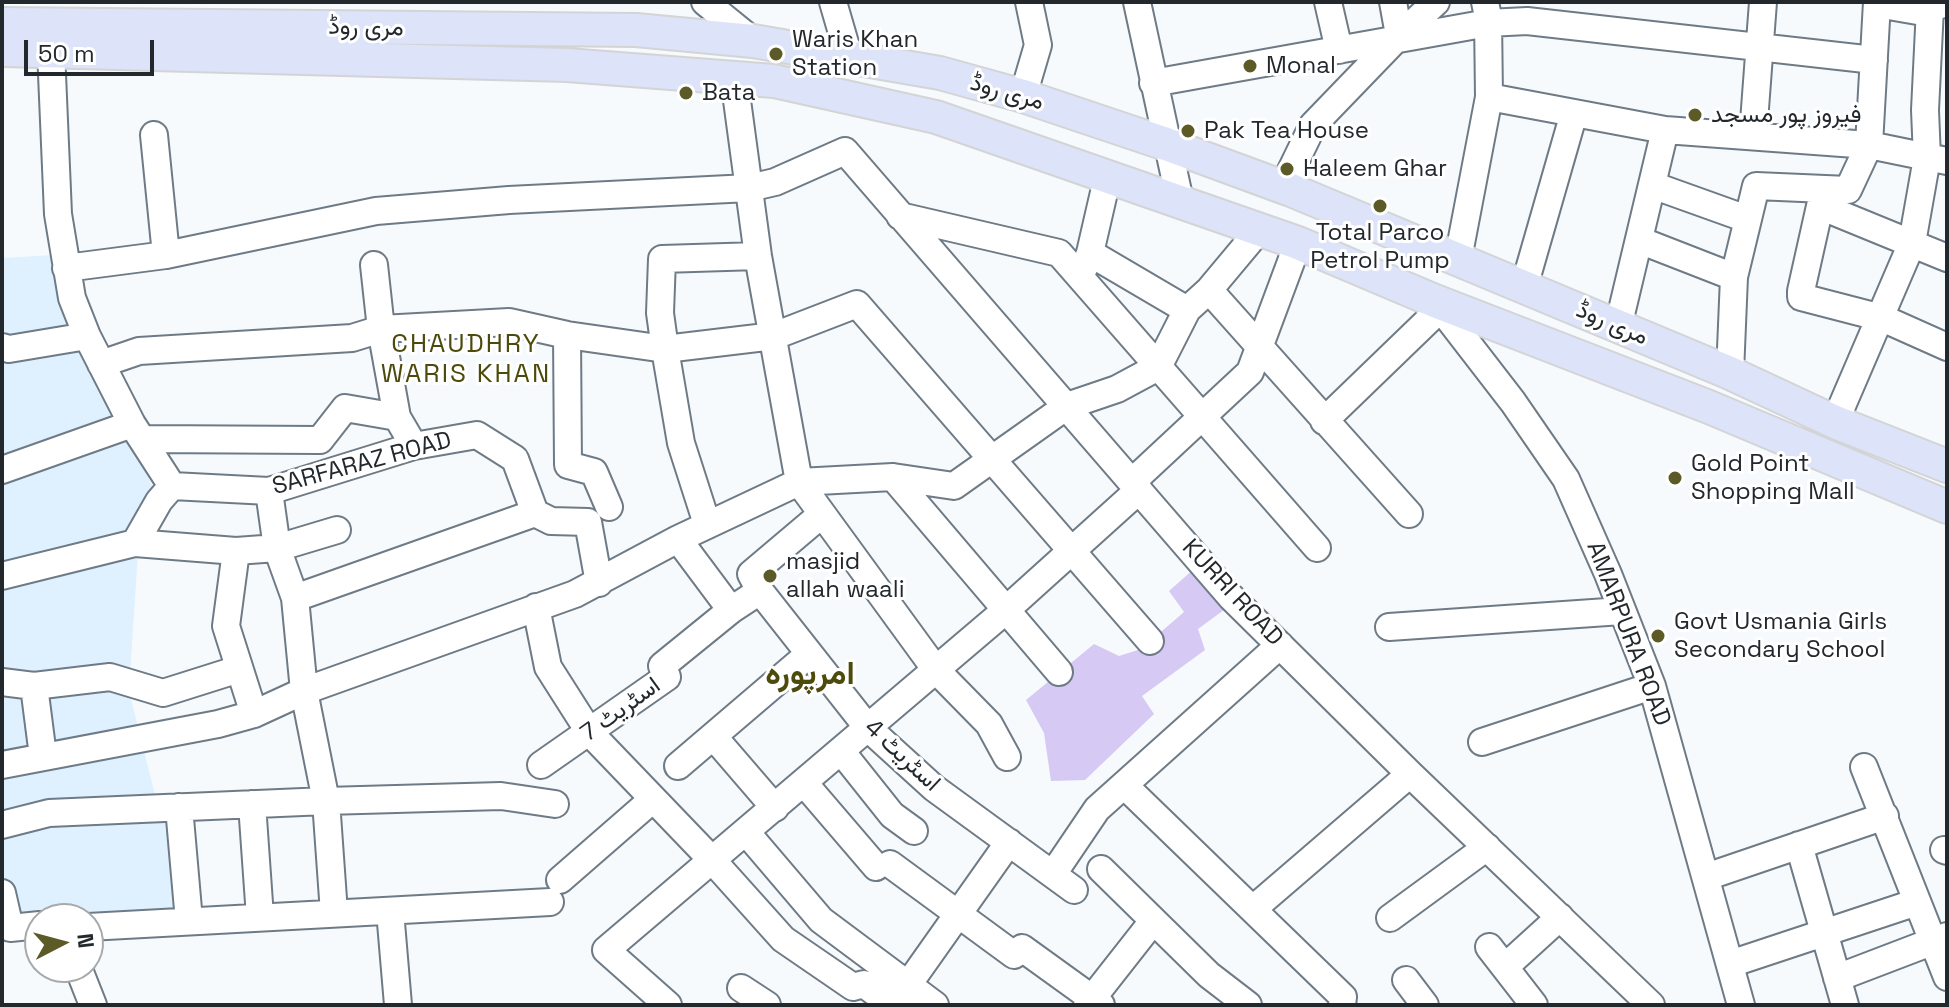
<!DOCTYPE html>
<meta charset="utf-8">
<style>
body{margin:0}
#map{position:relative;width:1949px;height:1007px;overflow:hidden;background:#f7fafc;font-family:"Space Grotesk",sans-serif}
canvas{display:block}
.frame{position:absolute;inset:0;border:4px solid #22282c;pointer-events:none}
.north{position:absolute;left:24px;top:903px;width:80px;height:80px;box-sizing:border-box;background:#fff;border:2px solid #a7a9ab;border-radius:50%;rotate:84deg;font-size:22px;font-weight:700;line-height:32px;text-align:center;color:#22282c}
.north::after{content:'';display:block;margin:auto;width:28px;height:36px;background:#5c5b28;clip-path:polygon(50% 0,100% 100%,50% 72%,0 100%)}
.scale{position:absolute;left:24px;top:40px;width:130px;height:36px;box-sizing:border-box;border:4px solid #22282c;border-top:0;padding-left:10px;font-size:24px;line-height:28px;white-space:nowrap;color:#22282c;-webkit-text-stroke:6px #fff;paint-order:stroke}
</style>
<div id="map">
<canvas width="1949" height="1007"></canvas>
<div class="frame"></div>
<div class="north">N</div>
<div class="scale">50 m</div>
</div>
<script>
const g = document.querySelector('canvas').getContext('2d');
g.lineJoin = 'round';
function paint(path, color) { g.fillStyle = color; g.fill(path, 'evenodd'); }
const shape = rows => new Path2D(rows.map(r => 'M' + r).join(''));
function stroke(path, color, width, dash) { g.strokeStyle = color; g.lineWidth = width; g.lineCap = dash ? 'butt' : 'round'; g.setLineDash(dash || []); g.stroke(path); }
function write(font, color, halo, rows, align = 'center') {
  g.font = font + ' "Space Grotesk",Vazirmatn,sans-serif'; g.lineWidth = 6; g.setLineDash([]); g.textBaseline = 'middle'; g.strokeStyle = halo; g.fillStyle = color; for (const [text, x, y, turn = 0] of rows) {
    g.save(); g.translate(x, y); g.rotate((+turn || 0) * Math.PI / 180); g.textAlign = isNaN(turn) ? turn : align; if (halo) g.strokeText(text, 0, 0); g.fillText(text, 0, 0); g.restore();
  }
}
const built = shape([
 [54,255,152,486,138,552,129,691,156,799,177,817,188,915,40,919,2,937,2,258]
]);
const green = shape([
 [1195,568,1228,607,1198,629,1205,650,1142,696,1154,714,1085,780,1051,781,1044,733,1026,700,1094,644,1119,656,1141,649,1184,612,1169,591]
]);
const minor = shape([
 [705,2,753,41],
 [833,2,849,57],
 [1137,2,1180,201],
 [1328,2,1339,50],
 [1393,2,1399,35],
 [1877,4,1929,13],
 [51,51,58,214,72,298,87,336,132,424,172,486,269,491,414,446,477,435,515,459,535,513],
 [734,78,758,256,799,482,893,477,954,486,1067,406,1117,389,1158,367,1187,310,1209,290,1260,229],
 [1153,83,1488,23,1527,21,1874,60],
 [1023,96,1038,45,1029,2],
 [1489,97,1665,130,1869,145,1947,161],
 [154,135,166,255,376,211,509,200,749,188,775,182,845,151,1231,597,1410,774,1651,1005],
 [1753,135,1763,2],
 [1652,185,1747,219],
 [1283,187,1313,125,1394,41,1436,2],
 [900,216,1059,253,1317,548],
 [1639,240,1734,277],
 [1090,253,1187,310],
 [1947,258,1820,206,1801,291,1801,297,1882,318,1947,347],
 [1458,259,1489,97,1488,17,1485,2],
 [374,265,381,329,397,417],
 [66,268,166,255],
 [1084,268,1090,253,1108,175],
 [1524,287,1574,113],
 [1209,290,1409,514],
 [1435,301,1513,402,1566,479,1608,574,1652,686,1741,1005],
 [1618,327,1665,130],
 [567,335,568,465,594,472,609,507],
 [2,347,9,349,87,336],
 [101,364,139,351,352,338,381,329,509,322,567,335,665,349,774,336,857,304,1150,641],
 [1730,373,1734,277,1756,186,1848,190,1869,145,1877,2],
 [1324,421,1440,309],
 [1835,422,1912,243,1927,158,1925,110,1930,8,1947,3],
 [144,439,320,440,345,408,397,417,414,446],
 [2,470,132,424],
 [893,477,1059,672],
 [1132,482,1250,372,1298,243],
 [822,514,751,574,760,591,868,728,934,788,1074,890],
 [707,524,681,443,665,349,660,313,662,259,758,256],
 [678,539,731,610],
 [135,543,236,551,277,548,337,530],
 [236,551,226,626,254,714],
 [2,576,135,543,159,501,172,486],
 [295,598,535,513,551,521,588,522,599,583],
 [536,607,548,667,590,733,713,861,783,939,853,987,864,984,892,1005],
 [1389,627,1622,611],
 [2,682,34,686,110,677,163,693,239,669],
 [34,686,43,756],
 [713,736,775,808],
 [1482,742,1652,686],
 [841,751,892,815,914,831],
 [2,765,218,724,254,714,304,691,575,594,678,539,799,482,936,670,989,724,1007,757],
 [541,765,667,677,662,666,731,610,760,591],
 [678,766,808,655],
 [1864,767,1947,977],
 [804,783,876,867],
 [1124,785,1343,997,1342,1005],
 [252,804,260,917],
 [179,807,189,921],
 [2,825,49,813,326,801,304,691,295,598,277,548,269,491],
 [746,832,821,920,935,1005],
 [1799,845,1845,1005],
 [1944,850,1947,851],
 [890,864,1014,955,1022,948,1101,1005],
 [1101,869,1209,975,1248,1005],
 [1053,874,1097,809,1280,645],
 [1706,877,1885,816],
 [560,880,653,799],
 [2,893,10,928,40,925],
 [1253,909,1410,774],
 [390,911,398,1005],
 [334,913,326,801,501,796,555,804],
 [1390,918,1487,847],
 [88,927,550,902],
 [1489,947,1534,1005],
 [1730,964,1917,902],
 [78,967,93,1005],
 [1505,967,1560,917],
 [1837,978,1947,936],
 [1406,980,1425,1005],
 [741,988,767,1005],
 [898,999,1009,842],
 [668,1005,606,950,1006,610,1139,490],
 [1087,1005,1153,921]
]);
const major = shape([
 [2,24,636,30,753,41,940,73,1023,96,1166,144,1291,190,1730,373,1835,422,1947,466],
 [2,50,567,65,774,81,936,117,1298,243,1435,301,1709,407,1947,507]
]);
const markers = [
 [776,54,8,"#5c5b28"],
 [1250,66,8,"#5c5b28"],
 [686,93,8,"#5c5b28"],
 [1695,115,8,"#5c5b28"],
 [1188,131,8,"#5c5b28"],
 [1287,169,8,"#5c5b28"],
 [1380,206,8,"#5c5b28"],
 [1675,478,8,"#5c5b28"],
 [770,576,8,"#5c5b28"],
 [1658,636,8,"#5c5b28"]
];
const streetNames = [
 ["مری روڈ",366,28,1],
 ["مری روڈ",1007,93,16],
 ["مری روڈ",1612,324,23],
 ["SARFARAZ ROAD",362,464,-15],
 ["KURRI ROAD",1232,593,47],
 ["AMARPURA ROAD",1628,634,69],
 ["اسٹریٹ 7",621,710,-36],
 ["اسٹریٹ 4",902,756,43]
];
const poiNames = [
 ["Waris Khan",792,40],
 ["Station",792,68],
 ["Monal",1266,66],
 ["Bata",702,93],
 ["فیروز پور مسجد",1711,115],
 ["Pak Tea House",1204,131],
 ["Haleem Ghar",1303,169],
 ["Total Parco",1380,233,"center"],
 ["Petrol Pump",1380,261,"center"],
 ["Gold Point",1691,464],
 ["Shopping Mall",1691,492],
 ["masjid",786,562],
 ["allah waali",786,590],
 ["Govt Usmania Girls",1674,622],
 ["Secondary School",1674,650]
];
const neighbourhoodNames = [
 ["CHAUDHRY",466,345],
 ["WARIS KHAN",466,375]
];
const districtNames = [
 ["امرپورہ",810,675]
];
paint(built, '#dff0fe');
paint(green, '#d6c9f4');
stroke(minor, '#6e7b86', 30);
stroke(major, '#d3d4d5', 36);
stroke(minor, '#fff', 26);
stroke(major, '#dde3f8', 32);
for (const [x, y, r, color] of markers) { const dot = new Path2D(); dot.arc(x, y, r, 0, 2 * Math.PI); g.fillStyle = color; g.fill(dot); stroke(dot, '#fff', 3); }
write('24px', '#22282c', '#fff', streetNames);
write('24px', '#22282c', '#fff', poiNames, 'left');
g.letterSpacing = '2px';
write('26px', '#4d4b0c', '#fff', neighbourhoodNames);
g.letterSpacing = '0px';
write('bold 32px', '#4d4b0c', '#fff', districtNames);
</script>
